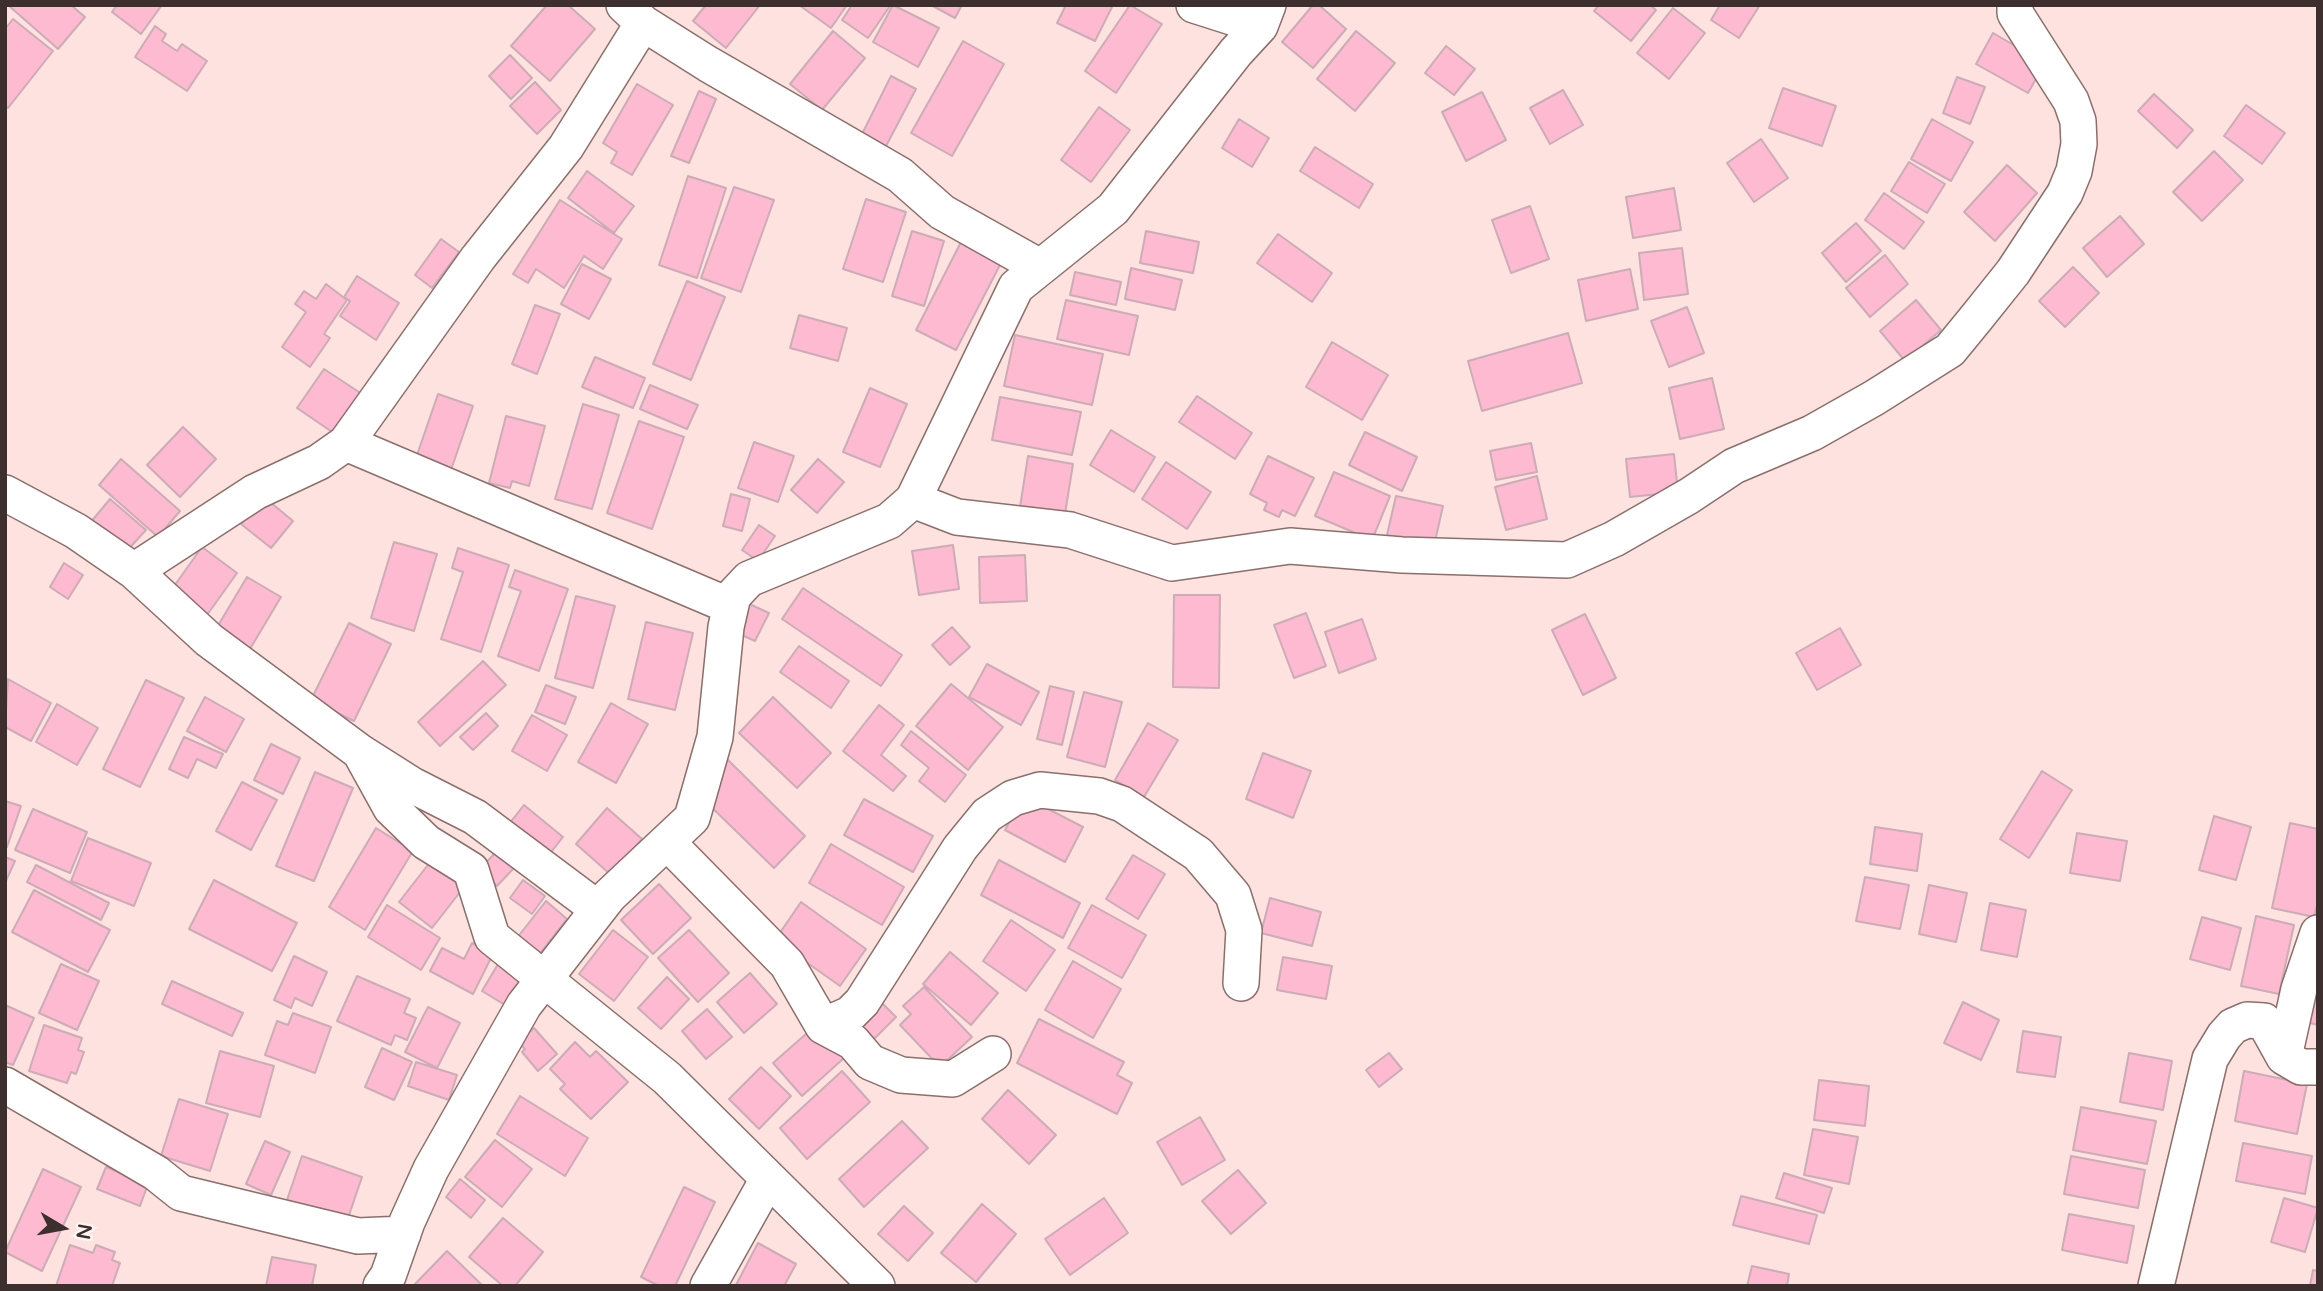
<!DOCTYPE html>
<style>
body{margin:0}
#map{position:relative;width:2323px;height:1291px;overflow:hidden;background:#fee2df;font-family:"Varela Round",sans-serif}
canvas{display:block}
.frame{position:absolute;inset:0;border:7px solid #3c2f2d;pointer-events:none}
.north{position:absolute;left:28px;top:1193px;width:70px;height:70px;-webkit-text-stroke:5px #fcf5f4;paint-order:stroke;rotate:100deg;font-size:19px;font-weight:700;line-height:28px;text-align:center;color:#3c2f2d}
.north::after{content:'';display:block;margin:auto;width:24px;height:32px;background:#3c2f2d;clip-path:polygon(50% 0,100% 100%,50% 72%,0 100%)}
</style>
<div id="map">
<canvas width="2323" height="1291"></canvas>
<div class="frame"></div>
<div class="north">N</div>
</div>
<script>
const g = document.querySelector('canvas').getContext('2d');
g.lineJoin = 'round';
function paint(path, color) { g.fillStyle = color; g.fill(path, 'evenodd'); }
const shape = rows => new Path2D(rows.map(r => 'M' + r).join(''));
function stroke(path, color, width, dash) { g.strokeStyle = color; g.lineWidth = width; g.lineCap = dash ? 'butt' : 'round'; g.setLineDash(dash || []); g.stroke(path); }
const building = shape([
 [8,5,71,5,85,17,58,49,8,5],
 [117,5,162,5,141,34,112,12,117,5],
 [547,5,568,5,595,29,550,81,511,46,547,5],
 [706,5,760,5,726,48,693,21,706,5],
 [799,5,847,5,831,28,799,5],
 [852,5,889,5,890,6,868,38,842,20,852,5],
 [893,5,939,28,918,67,873,42,893,5],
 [931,5,962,5,955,18,931,5],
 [1066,5,1113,5,1095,41,1057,23,1066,5],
 [1130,5,1162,24,1116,93,1085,71,1130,5],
 [1313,5,1319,5,1346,29,1313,68,1282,42,1313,5],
 [1599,5,1650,5,1656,10,1631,41,1594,11,1599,5],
 [1720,5,1760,5,1739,38,1711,20,1720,5],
 [1673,8,1705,33,1669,79,1637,53,1673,8],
 [13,19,53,51,8,108,5,106,5,29,13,19],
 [155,26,166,34,162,41,177,51,182,44,207,61,187,91,135,57,155,26],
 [833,31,865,58,822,110,790,84,833,31],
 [1356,31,1395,63,1355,111,1317,79,1356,31],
 [1993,33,2045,63,2028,93,1976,64,1993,33],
 [963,41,1004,64,952,156,911,133,963,41],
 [1446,46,1475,69,1454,95,1425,73,1446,46],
 [510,55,532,78,511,99,489,76,510,55],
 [891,76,916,89,885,148,861,136,891,76],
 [1957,77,1985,87,1970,124,1943,113,1957,77],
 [535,82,561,110,537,134,510,106,535,82],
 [637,84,673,105,632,175,611,163,617,152,603,143,637,84],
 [1783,88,1836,106,1822,146,1769,128,1783,88],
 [1563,90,1583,125,1550,144,1530,108,1563,90],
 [699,91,716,99,689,163,671,156,699,91],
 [1482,92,1506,140,1466,161,1442,112,1482,92],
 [2154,94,2193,130,2177,148,2138,111,2154,94],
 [2246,105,2285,133,2262,164,2224,136,2246,105],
 [1099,107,1130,130,1091,182,1061,160,1099,107],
 [1239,119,1269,138,1252,167,1222,148,1239,119],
 [1932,119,1973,142,1951,181,1911,159,1932,119],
 [1761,139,1788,178,1754,202,1727,163,1761,139],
 [1315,147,1373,184,1359,208,1300,171,1315,147],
 [2214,151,2243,180,2202,221,2173,192,2214,151],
 [1909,162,1945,184,1927,213,1891,191,1909,162],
 [2007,165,2037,193,1995,241,1964,212,2007,165],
 [587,171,634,206,614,233,568,198,587,171],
 [688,176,726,188,697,278,659,265,688,176],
 [734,187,774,200,741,292,701,278,734,187],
 [1674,188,1681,230,1633,238,1626,197,1674,188],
 [1884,193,1924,222,1904,249,1865,220,1884,193],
 [866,199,906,212,883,282,843,269,866,199],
 [560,200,622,239,603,269,584,256,564,288,536,269,528,283,513,274,560,200],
 [1530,206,1549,259,1511,273,1492,220,1530,206],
 [2120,216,2144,244,2107,277,2083,248,2120,216],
 [1856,223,1881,251,1846,282,1822,253,1856,223],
 [912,231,944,241,924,306,892,296,912,231],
 [1146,231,1199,242,1193,273,1140,263,1146,231],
 [1278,234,1332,273,1312,302,1257,263,1278,234],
 [441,239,459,252,432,288,415,275,441,239],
 [961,242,1001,263,956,350,916,330,961,242],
 [1682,248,1688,294,1644,300,1639,253,1682,248],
 [1885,255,1908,284,1870,317,1846,288,1885,255],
 [582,264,611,279,589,319,561,304,582,264],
 [2073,267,2099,293,2065,327,2039,301,2073,267],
 [1131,268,1182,280,1175,310,1125,299,1131,268],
 [1630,269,1638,309,1586,321,1578,280,1630,269],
 [1075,272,1121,282,1116,305,1070,295,1075,272],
 [357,276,399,303,376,340,340,316,350,301,344,297,357,276],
 [687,281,725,297,691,380,653,364,687,281],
 [326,284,347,300,324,334,330,338,310,367,282,347,306,312,295,304,304,291,316,299,326,284],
 [1066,300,1138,316,1129,355,1057,339,1066,300],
 [1916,300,1941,330,1905,361,1880,331,1916,300],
 [535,305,560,314,537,374,512,364,535,305],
 [1687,307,1704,353,1669,367,1651,321,1687,307],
 [799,315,847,328,838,361,790,348,799,315],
 [1568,333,1582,383,1482,411,1468,361,1568,333],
 [1015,335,1103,354,1092,405,1004,386,1015,335],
 [1332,342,1388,375,1362,420,1306,387,1332,342],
 [595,357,645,378,633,408,582,387,595,357],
 [324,369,362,394,335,434,297,408,324,369],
 [1712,378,1724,429,1680,439,1669,388,1712,378],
 [650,385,698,405,687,429,640,409,650,385],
 [870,388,907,404,880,467,843,452,870,388],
 [438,394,473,406,451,470,416,458,438,394],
 [1197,396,1252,433,1235,459,1179,422,1197,396],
 [1000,397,1081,412,1072,455,992,440,1000,397],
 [583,404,619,415,592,509,555,499,583,404],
 [506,416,545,426,529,486,512,481,510,488,489,483,506,416],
 [639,421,684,437,652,529,607,513,639,421],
 [183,427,216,459,180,497,147,465,183,427],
 [1111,430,1155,457,1134,492,1090,465,1111,430],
 [1365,432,1417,457,1402,491,1349,465,1365,432],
 [754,442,794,456,778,502,738,488,754,442],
 [1531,443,1537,472,1496,480,1490,451,1531,443],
 [1674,454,1678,492,1630,497,1626,459,1674,454],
 [1028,456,1073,464,1065,514,1020,507,1028,456],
 [1268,456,1314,478,1295,516,1282,510,1279,517,1264,510,1267,503,1250,494,1268,456],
 [121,459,180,511,158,537,99,485,121,459],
 [818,459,844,482,817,513,791,490,818,459],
 [1166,462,1211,492,1187,529,1142,499,1166,462],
 [1334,472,1390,496,1372,540,1315,516,1334,472],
 [1537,476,1547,519,1506,530,1495,487,1537,476],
 [731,494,750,499,742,531,723,526,731,494],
 [1396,496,1443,506,1434,546,1387,535,1396,496],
 [264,497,293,521,271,548,241,524,264,497],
 [110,499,146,530,124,554,90,523,110,499],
 [759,525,775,536,758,561,742,550,759,525],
 [394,542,437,554,414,631,371,618,394,542],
 [953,545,959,589,919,595,912,551,953,545],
 [202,547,237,573,207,615,172,589,202,547],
 [458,548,509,565,481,652,441,639,463,572,452,568,458,548],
 [1025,555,1027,601,980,603,979,557,1025,555],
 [64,563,83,575,68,599,50,587,64,563],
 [515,570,568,589,539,671,498,656,521,591,509,587,515,570],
 [247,577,281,597,247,654,213,634,247,577],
 [803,588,902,655,881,686,782,619,803,588],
 [1174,595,1220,595,1219,688,1173,687,1174,595],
 [576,596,615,606,593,688,555,678,576,596],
 [745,602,769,613,755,641,731,630,745,602],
 [1306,613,1326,666,1294,678,1274,625,1306,613],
 [1585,614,1616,678,1583,695,1552,630,1585,614],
 [1362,619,1376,659,1339,673,1325,632,1362,619],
 [646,622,693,633,675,710,628,699,646,622],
 [349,623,391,644,354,721,311,700,349,623],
 [952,627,970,647,950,665,932,645,952,627],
 [1840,628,1861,665,1817,690,1796,653,1840,628],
 [799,646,849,681,831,708,780,672,799,646],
 [483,661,506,685,440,746,418,722,483,661],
 [987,664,1039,692,1021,725,969,697,987,664],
 [8,679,51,703,31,741,5,727,8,679],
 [146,680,184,698,140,787,103,769,146,680],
 [951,684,1003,727,968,770,916,726,951,684],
 [546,685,576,697,565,724,535,712,546,685],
 [1050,686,1074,692,1062,745,1037,739,1050,686],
 [1084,692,1122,702,1105,767,1067,757,1084,692],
 [205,697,244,719,226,752,187,731,205,697],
 [773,697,831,753,797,788,739,733,773,697],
 [611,703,648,724,616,783,578,762,611,703],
 [57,704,98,728,77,765,36,742,57,704],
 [879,705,904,725,881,755,906,776,893,791,843,751,879,705],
 [486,713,498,726,473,750,460,737,486,713],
 [532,715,567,735,547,771,512,751,532,715],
 [1148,723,1178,740,1144,797,1115,780,1148,723],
 [911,731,966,775,945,802,919,781,929,768,901,745,911,731],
 [184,737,223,754,216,768,197,759,188,778,169,769,184,737],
 [271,744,300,758,283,794,254,780,271,744],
 [1263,753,1311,771,1293,818,1246,799,1263,753],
 [725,757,805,836,774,868,701,797,725,757],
 [2042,771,2072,790,2029,858,2000,839,2042,771],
 [315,772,353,788,314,881,276,866,315,772],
 [242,782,277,800,251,850,216,831,242,782],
 [1023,796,1083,827,1065,862,1005,830,1023,796],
 [864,799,933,836,913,872,844,835,864,799],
 [5,801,21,806,7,847,5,846,5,801],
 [524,805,563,837,548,856,509,824,524,805],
 [607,808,642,839,611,875,576,844,607,808],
 [33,809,87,832,70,873,15,850,33,809],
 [2214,816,2251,827,2236,880,2199,870,2214,816],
 [2290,823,2318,829,2318,901,2314,917,2272,908,2290,823],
 [1875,827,1922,834,1917,871,1870,864,1875,827],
 [376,828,413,851,365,930,329,907,376,828],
 [2077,833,2127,841,2120,881,2070,873,2077,833],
 [88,838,151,863,134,906,71,881,88,838],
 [831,844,904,887,882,925,809,883,831,844],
 [496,852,514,868,497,886,480,869,496,852],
 [1133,855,1165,874,1138,919,1106,899,1133,855],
 [5,857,15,861,5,883,5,857],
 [999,860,1080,903,1063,938,981,895,999,860],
 [431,861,464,887,432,928,399,902,431,861],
 [36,865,109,903,101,920,27,882,36,865],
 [1865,877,1909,885,1900,929,1856,921,1865,877],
 [214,880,297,923,272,971,189,929,214,880],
 [523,880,545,896,532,914,510,898,523,880],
 [659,884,691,918,653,954,621,920,659,884],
 [1929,885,1967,893,1956,942,1919,934,1929,885],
 [34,890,110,930,88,972,12,932,34,890],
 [1270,898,1321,912,1312,946,1261,933,1270,898],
 [546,901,567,919,534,961,513,943,546,901],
 [801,902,866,949,840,986,775,940,801,902],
 [1990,903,2026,910,2017,957,1981,950,1990,903],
 [387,905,440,938,421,970,368,937,387,905],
 [1092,905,1146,935,1122,978,1068,948,1092,905],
 [2256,916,2294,925,2279,994,2241,986,2256,916],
 [2202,917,2241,928,2230,970,2190,959,2202,917],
 [1011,920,1055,950,1026,991,983,961,1011,920],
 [613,930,648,957,614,1001,579,974,613,930],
 [689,930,729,973,698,1002,658,958,689,930],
 [472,943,493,954,473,994,430,971,442,948,464,959,472,943],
 [950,952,998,993,971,1025,923,984,950,952],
 [2318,953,2318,1025,2302,1021,2318,953],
 [504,954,528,969,505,1005,482,991,504,954],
 [294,956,327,972,312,1006,295,998,291,1008,274,1000,294,956],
 [1283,957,1332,966,1326,999,1277,990,1283,957],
 [1073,961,1121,989,1093,1038,1045,1010,1073,961],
 [61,964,99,981,77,1030,39,1013,61,964],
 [750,973,777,1004,744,1033,717,1002,750,973],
 [357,976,410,999,404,1013,416,1018,407,1040,395,1035,391,1045,337,1021,357,976],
 [667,977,689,999,661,1029,638,1008,667,977],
 [172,981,243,1013,232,1036,162,1004,172,981],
 [924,987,972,1037,940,1067,900,1025,911,1014,903,1006,924,987],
 [1963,1002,1999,1020,1981,1060,1944,1043,1963,1002],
 [882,1003,896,1017,871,1042,857,1028,882,1003],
 [5,1005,34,1018,13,1065,5,1062,5,1005],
 [428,1007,460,1023,437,1068,405,1052,428,1007],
 [707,1009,732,1037,706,1059,682,1031,707,1009],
 [293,1013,331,1027,315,1073,265,1055,277,1021,288,1025,293,1013],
 [1039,1019,1124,1062,1117,1075,1132,1083,1117,1114,1017,1063,1039,1019],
 [44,1025,82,1038,78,1050,84,1052,76,1074,71,1072,67,1083,29,1071,44,1025],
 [815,1026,844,1058,802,1096,773,1063,815,1026],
 [534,1028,557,1054,538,1071,522,1052,525,1049,518,1042,534,1028],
 [2023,1031,2061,1037,2055,1077,2017,1072,2023,1031],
 [575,1042,590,1057,596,1051,628,1082,591,1119,560,1089,565,1084,550,1069,575,1042],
 [382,1048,412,1062,394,1100,365,1087,382,1048],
 [220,1051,274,1066,260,1117,206,1103,220,1051],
 [1389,1053,1402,1069,1379,1087,1366,1070,1389,1053],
 [2129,1053,2172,1061,2163,1110,2120,1102,2129,1053],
 [416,1062,457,1075,449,1100,408,1086,416,1062],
 [761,1067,791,1096,759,1129,729,1099,761,1067],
 [842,1071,870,1102,807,1159,780,1128,842,1071],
 [2244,1071,2307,1084,2297,1134,2235,1121,2244,1071],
 [1819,1080,1869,1086,1865,1126,1814,1120,1819,1080],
 [1008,1090,1056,1135,1029,1164,982,1119,1008,1090],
 [520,1096,588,1138,565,1176,497,1134,520,1096],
 [179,1099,228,1114,210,1171,161,1156,179,1099],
 [2081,1107,2156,1121,2147,1164,2073,1150,2081,1107],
 [1200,1117,1225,1160,1182,1185,1157,1142,1200,1117],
 [902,1121,928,1148,864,1207,839,1179,902,1121],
 [1813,1129,1858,1137,1849,1184,1804,1175,1813,1129],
 [495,1140,532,1169,502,1207,465,1177,495,1140],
 [265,1141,290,1152,271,1195,246,1184,265,1141],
 [2243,1143,2312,1156,2305,1194,2236,1181,2243,1143],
 [302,1156,362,1177,347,1221,287,1200,302,1156],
 [2071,1156,2145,1170,2138,1208,2064,1194,2071,1156],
 [106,1167,148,1184,140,1206,97,1189,106,1167],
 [43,1169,81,1187,42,1271,5,1252,43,1169],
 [1238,1170,1266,1203,1231,1234,1202,1201,1238,1170],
 [1784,1173,1832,1188,1824,1213,1776,1198,1784,1173],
 [460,1179,485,1200,471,1218,446,1197,460,1179],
 [684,1187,715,1202,675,1286,659,1286,641,1277,684,1187],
 [1741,1196,1817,1215,1809,1244,1733,1225,1741,1196],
 [1104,1198,1128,1233,1070,1275,1045,1239,1104,1198],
 [2284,1198,2318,1208,2305,1252,2271,1242,2284,1198],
 [982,1204,1016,1234,976,1282,941,1253,982,1204],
 [904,1206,933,1233,908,1261,878,1234,904,1206],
 [2069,1214,2134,1226,2127,1263,2062,1250,2069,1214],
 [503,1218,543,1252,515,1286,503,1286,469,1257,503,1218],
 [758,1243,796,1264,784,1286,736,1285,758,1243],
 [70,1245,93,1253,96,1245,115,1252,112,1260,120,1263,112,1286,56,1286,70,1245],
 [447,1251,483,1286,417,1286,415,1284,447,1251],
 [272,1257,316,1265,312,1286,266,1286,272,1257],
 [1752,1266,1789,1274,1787,1286,1747,1286,1752,1266],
 [2313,1270,2318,1271,2318,1286,2310,1286,2313,1270]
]);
const minor = shape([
 [624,5,643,23,708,64,900,175,942,212,1040,267],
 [1194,5,1260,26],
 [346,443,730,606],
 [5,493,76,531,134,571,209,640,360,752,412,785,475,817,598,909],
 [913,500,957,517,1070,530,1172,563,1290,546,1402,555,1567,560,1614,539,1689,496,1734,466,1812,433,1874,398,1950,350,1977,317,2013,272,2065,193,2074,171,2079,144,2078,121,2071,101,2015,13,2015,5],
 [134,571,255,492,319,462,346,443,478,258,566,147,643,23],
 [360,752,391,808,426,842,471,870,492,937,667,1078,877,1286],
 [668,843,787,964,823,1026,853,1042,870,1062,901,1075,953,1079,993,1054],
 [823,1026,850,1014,862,1002,960,848,987,815,1013,798,1040,790,1099,796,1122,804,1198,854,1233,895,1244,930,1241,983],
 [2284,1057,2299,989,2318,933],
 [5,1085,156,1173,181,1193,358,1236,403,1234],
 [381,1286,388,1276,407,1222,431,1169,524,1005,609,896,692,818,715,737,726,627,733,596,749,579,889,521,913,500,1016,287,1113,209,1236,52,1260,26,1268,5],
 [708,1286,768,1179],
 [2156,1286,2210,1059,2224,1036,2233,1026,2247,1020,2264,1021,2284,1057,2301,1067,2318,1067]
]);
paint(building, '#fdbad0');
stroke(building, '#ccacb6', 2);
stroke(minor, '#8c6e6a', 38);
stroke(minor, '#fff', 35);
</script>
